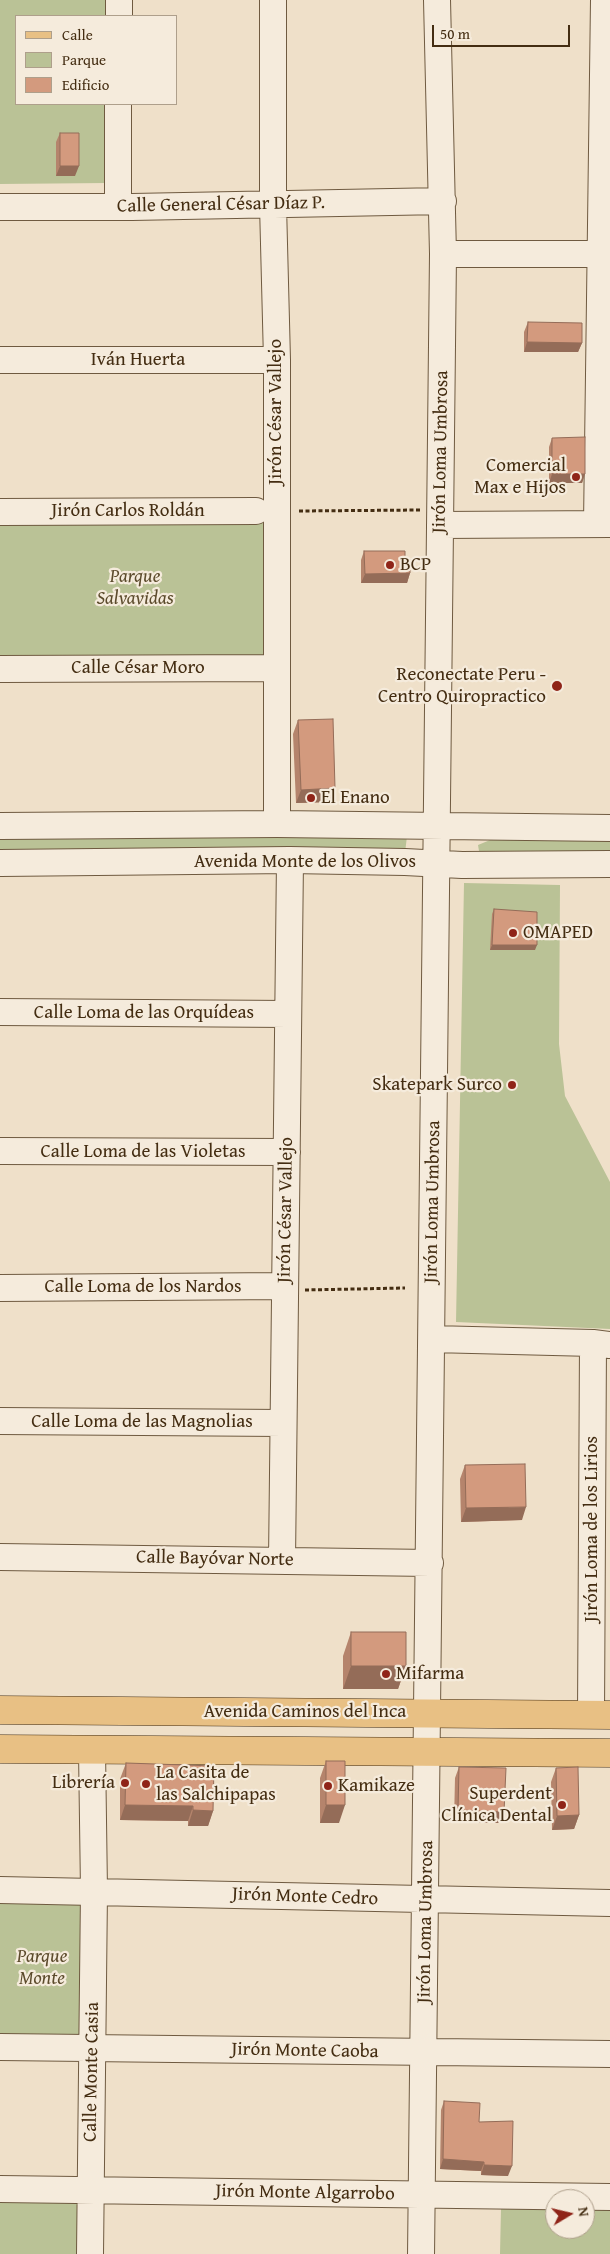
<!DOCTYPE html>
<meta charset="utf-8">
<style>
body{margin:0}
#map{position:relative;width:610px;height:2254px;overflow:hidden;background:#efe0c9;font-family:"Gentium Book Plus",serif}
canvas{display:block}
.legend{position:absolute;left:15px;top:15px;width:162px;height:90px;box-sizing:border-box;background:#f5ebdc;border:1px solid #ae9f8b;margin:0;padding:6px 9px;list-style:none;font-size:15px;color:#442d12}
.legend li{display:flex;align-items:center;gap:10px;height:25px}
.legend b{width:25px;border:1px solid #ae9f8b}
.north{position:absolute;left:545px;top:2189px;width:50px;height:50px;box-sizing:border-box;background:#f5ebdc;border:1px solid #ae9f8b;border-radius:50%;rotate:81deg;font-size:14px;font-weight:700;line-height:20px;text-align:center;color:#442d12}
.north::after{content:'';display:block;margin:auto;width:18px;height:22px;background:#8f2418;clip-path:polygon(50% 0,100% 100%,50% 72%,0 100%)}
.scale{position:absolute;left:432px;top:25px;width:138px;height:22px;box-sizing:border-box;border:2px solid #442d12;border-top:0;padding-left:6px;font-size:15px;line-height:18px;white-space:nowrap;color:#442d12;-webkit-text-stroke:4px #f5ebdc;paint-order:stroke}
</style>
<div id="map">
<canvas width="610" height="2254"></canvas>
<ul class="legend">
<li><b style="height:6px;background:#e8c084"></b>Calle</li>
<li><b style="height:14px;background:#bac296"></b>Parque</li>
<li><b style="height:14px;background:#d39a7e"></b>Edificio</li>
</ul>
<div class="north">N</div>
<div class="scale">50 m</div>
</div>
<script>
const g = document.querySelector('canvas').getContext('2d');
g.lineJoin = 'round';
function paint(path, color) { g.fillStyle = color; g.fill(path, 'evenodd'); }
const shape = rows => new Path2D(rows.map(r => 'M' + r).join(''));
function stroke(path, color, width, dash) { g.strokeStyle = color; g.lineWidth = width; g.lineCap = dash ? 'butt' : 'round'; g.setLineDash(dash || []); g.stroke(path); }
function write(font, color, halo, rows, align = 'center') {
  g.font = font + ' "Gentium Book Plus",serif'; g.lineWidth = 4.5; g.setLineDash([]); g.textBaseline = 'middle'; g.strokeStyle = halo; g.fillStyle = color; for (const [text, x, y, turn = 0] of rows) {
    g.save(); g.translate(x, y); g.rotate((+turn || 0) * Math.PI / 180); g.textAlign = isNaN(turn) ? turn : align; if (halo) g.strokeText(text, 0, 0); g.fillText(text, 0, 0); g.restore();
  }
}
const green = shape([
 [0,0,107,0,107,16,16,16,16,104,107,104,107,183,0,184],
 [266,518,264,655,0,659,0,520],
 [407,836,405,853,0,851,0,837],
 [495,838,610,839,610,852,479,851,478,845],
 [464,883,560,885,559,1044,565,1096,610,1182,610,1329,456,1322],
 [0,1900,84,1901,82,2037,0,2035],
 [0,2202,78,2202,77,2254,0,2254],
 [501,2209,555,2209,555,2229,585,2229,585,2210,610,2210,610,2254,500,2254]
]);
const path = shape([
 [299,511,420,510],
 [305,1290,405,1288]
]);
const minor = shape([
 [273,0,273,205,277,360,277,824],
 [119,16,119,0],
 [0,207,132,207,443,201],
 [118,207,118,104],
 [443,254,610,254],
 [0,360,277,360],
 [0,512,256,511],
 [597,524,604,0],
 [440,525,610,524],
 [0,669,276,668],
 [0,826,277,824,610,828],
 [0,863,290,860,405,862,462,865,610,864],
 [0,1012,288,1014],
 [0,1151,287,1152],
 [0,1288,285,1286],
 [432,1339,593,1343,610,1345],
 [0,1421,283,1423],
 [0,1557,430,1563],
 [282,1560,290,860],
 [591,1715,593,1343],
 [0,1890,610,1903],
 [0,2047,610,2054],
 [0,2189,610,2197],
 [90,2254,94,1891,92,1750],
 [421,2254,443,254,437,0]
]);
const major = shape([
 [0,1710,610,1715],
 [0,1749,610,1753]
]);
const wall = shape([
 [60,133,75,176,56,176,56,142],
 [528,322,582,343,578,352,524,352,524,332],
 [552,438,585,474,582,483,549,483,549,447],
 [364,551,405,559,410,573,407,583,361,583,361,560],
 [298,720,335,788,330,802,296,803,293,734],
 [494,909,535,950,490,950,492,914],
 [465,1465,522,1520,461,1522,460,1479],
 [351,1632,406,1666,398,1689,343,1689,343,1656],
 [326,1761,339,1823,320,1823,320,1778],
 [126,1763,213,1811,208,1826,188,1826,188,1821,120,1820,120,1779],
 [459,1767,500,1823,454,1822,455,1778],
 [556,1768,579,1815,574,1829,552,1830,551,1782],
 [444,2101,479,2122,508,2176,481,2175,481,2171,440,2169,441,2110]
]);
const shadedWall = shape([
 [60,166,79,166,75,176,56,176],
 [527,342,582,343,578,352,524,352],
 [552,474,585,474,582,483,549,483],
 [410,573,407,583,361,583,365,574],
 [335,788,330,802,296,803,301,790],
 [492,945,537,945,535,950,490,950],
 [526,1507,522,1520,461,1522,466,1508],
 [351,1666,406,1666,398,1689,343,1689],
 [125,1805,193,1806,188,1821,120,1820],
 [326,1805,345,1805,339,1823,320,1823],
 [193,1810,213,1811,208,1826,188,1826],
 [458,1810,504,1812,500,1823,454,1822],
 [579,1815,574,1829,552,1830,557,1816],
 [443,2159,484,2162,481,2171,440,2169],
 [484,2165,512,2166,508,2176,481,2175]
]);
const building = shape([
 [60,133,79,133,79,166,60,166,60,133],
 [528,322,582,323,582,343,527,342,528,322],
 [585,437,585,474,552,474,552,438,585,437],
 [364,551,405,551,405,559,410,559,410,573,365,574,364,551],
 [333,719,335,788,301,790,298,720,333,719],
 [494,909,537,912,537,945,492,945,494,909],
 [525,1464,526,1507,466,1508,465,1465,525,1464],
 [351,1632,406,1632,406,1666,351,1666,351,1632],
 [326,1761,345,1761,345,1805,326,1805,326,1761],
 [126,1763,214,1766,213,1811,193,1810,193,1806,125,1805,126,1763],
 [459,1767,506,1768,504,1812,458,1810,459,1767],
 [578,1767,579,1815,557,1816,556,1768,578,1767],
 [444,2101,480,2103,479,2122,513,2121,512,2166,484,2165,484,2162,443,2159,444,2101]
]);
const markers = [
 [576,477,5,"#8f2418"],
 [390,565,5,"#8f2418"],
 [557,686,6,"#8f2418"],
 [311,798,5,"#8f2418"],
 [513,933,5,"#8f2418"],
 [512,1085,5,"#8f2418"],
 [386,1674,5,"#8f2418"],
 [125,1783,5,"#8f2418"],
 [146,1784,5,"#8f2418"],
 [328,1786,5,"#8f2418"],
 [562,1805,5,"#8f2418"]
];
const streetNames = [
 ["Calle General César Díaz P.",221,205,-1],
 ["Iván Huerta",138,360],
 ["Jirón César Vallejo",276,412,-90],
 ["Jirón Loma Umbrosa",441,452,-89],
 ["Jirón Carlos Roldán",128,511],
 ["Calle César Moro",138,668],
 ["Avenida Monte de los Olivos",305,862],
 ["Calle Loma de las Orquídeas",144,1013],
 ["Calle Loma de las Violetas",143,1152],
 ["Jirón Loma Umbrosa",433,1202,-89],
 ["Jirón César Vallejo",286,1210,-89],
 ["Calle Loma de los Nardos",143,1287],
 ["Calle Loma de las Magnolias",142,1422],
 ["Jirón Loma de los Lirios",592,1529,-90],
 ["Calle Bayóvar Norte",215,1559,1],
 ["Avenida Caminos del Inca",305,1712],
 ["Jirón Monte Cedro",305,1897,2],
 ["Jirón Loma Umbrosa",426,1922,-89],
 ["Jirón Monte Caoba",305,2051,1],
 ["Calle Monte Casia",92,2072,-89],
 ["Jirón Monte Algarrobo",305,2193,1]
];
const poiNames = [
 ["Comercial",566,466,"right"],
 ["Max e Hijos",566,488,"right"],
 ["BCP",400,565],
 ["Reconectate Peru -",546,675,"right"],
 ["Centro Quiropractico",546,697,"right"],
 ["El Enano",321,798],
 ["OMAPED",523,933],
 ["Skatepark Surco",502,1085,"right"],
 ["Mifarma",396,1674],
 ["La Casita de",156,1773],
 ["las Salchipapas",156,1795],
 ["Librería",115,1783,"right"],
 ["Kamikaze",338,1786],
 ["Superdent",552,1794,"right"],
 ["Clínica Dental",552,1816,"right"]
];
const parkNames = [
 ["Parque",135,577],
 ["Salvavidas",135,599],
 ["Parque",42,1957],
 ["Monte",42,1979]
];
paint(green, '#bac296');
stroke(minor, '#6f5a40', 28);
stroke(major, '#442d12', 29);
stroke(path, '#442d12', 3, [4, 2.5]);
stroke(minor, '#f5ebdc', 26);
stroke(major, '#e8c084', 28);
paint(wall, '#b5846c');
paint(shadedWall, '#946c58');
paint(building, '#d39a7e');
stroke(building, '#946c58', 1);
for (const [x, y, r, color] of markers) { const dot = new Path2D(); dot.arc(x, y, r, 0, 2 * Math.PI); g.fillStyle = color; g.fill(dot); stroke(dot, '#f5ebdc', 2); }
write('19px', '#442d12', '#f5ebdc', streetNames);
write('19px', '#442d12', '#f5ebdc', poiNames, 'left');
write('italic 19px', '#5c4b2c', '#f5ebdc', parkNames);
</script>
